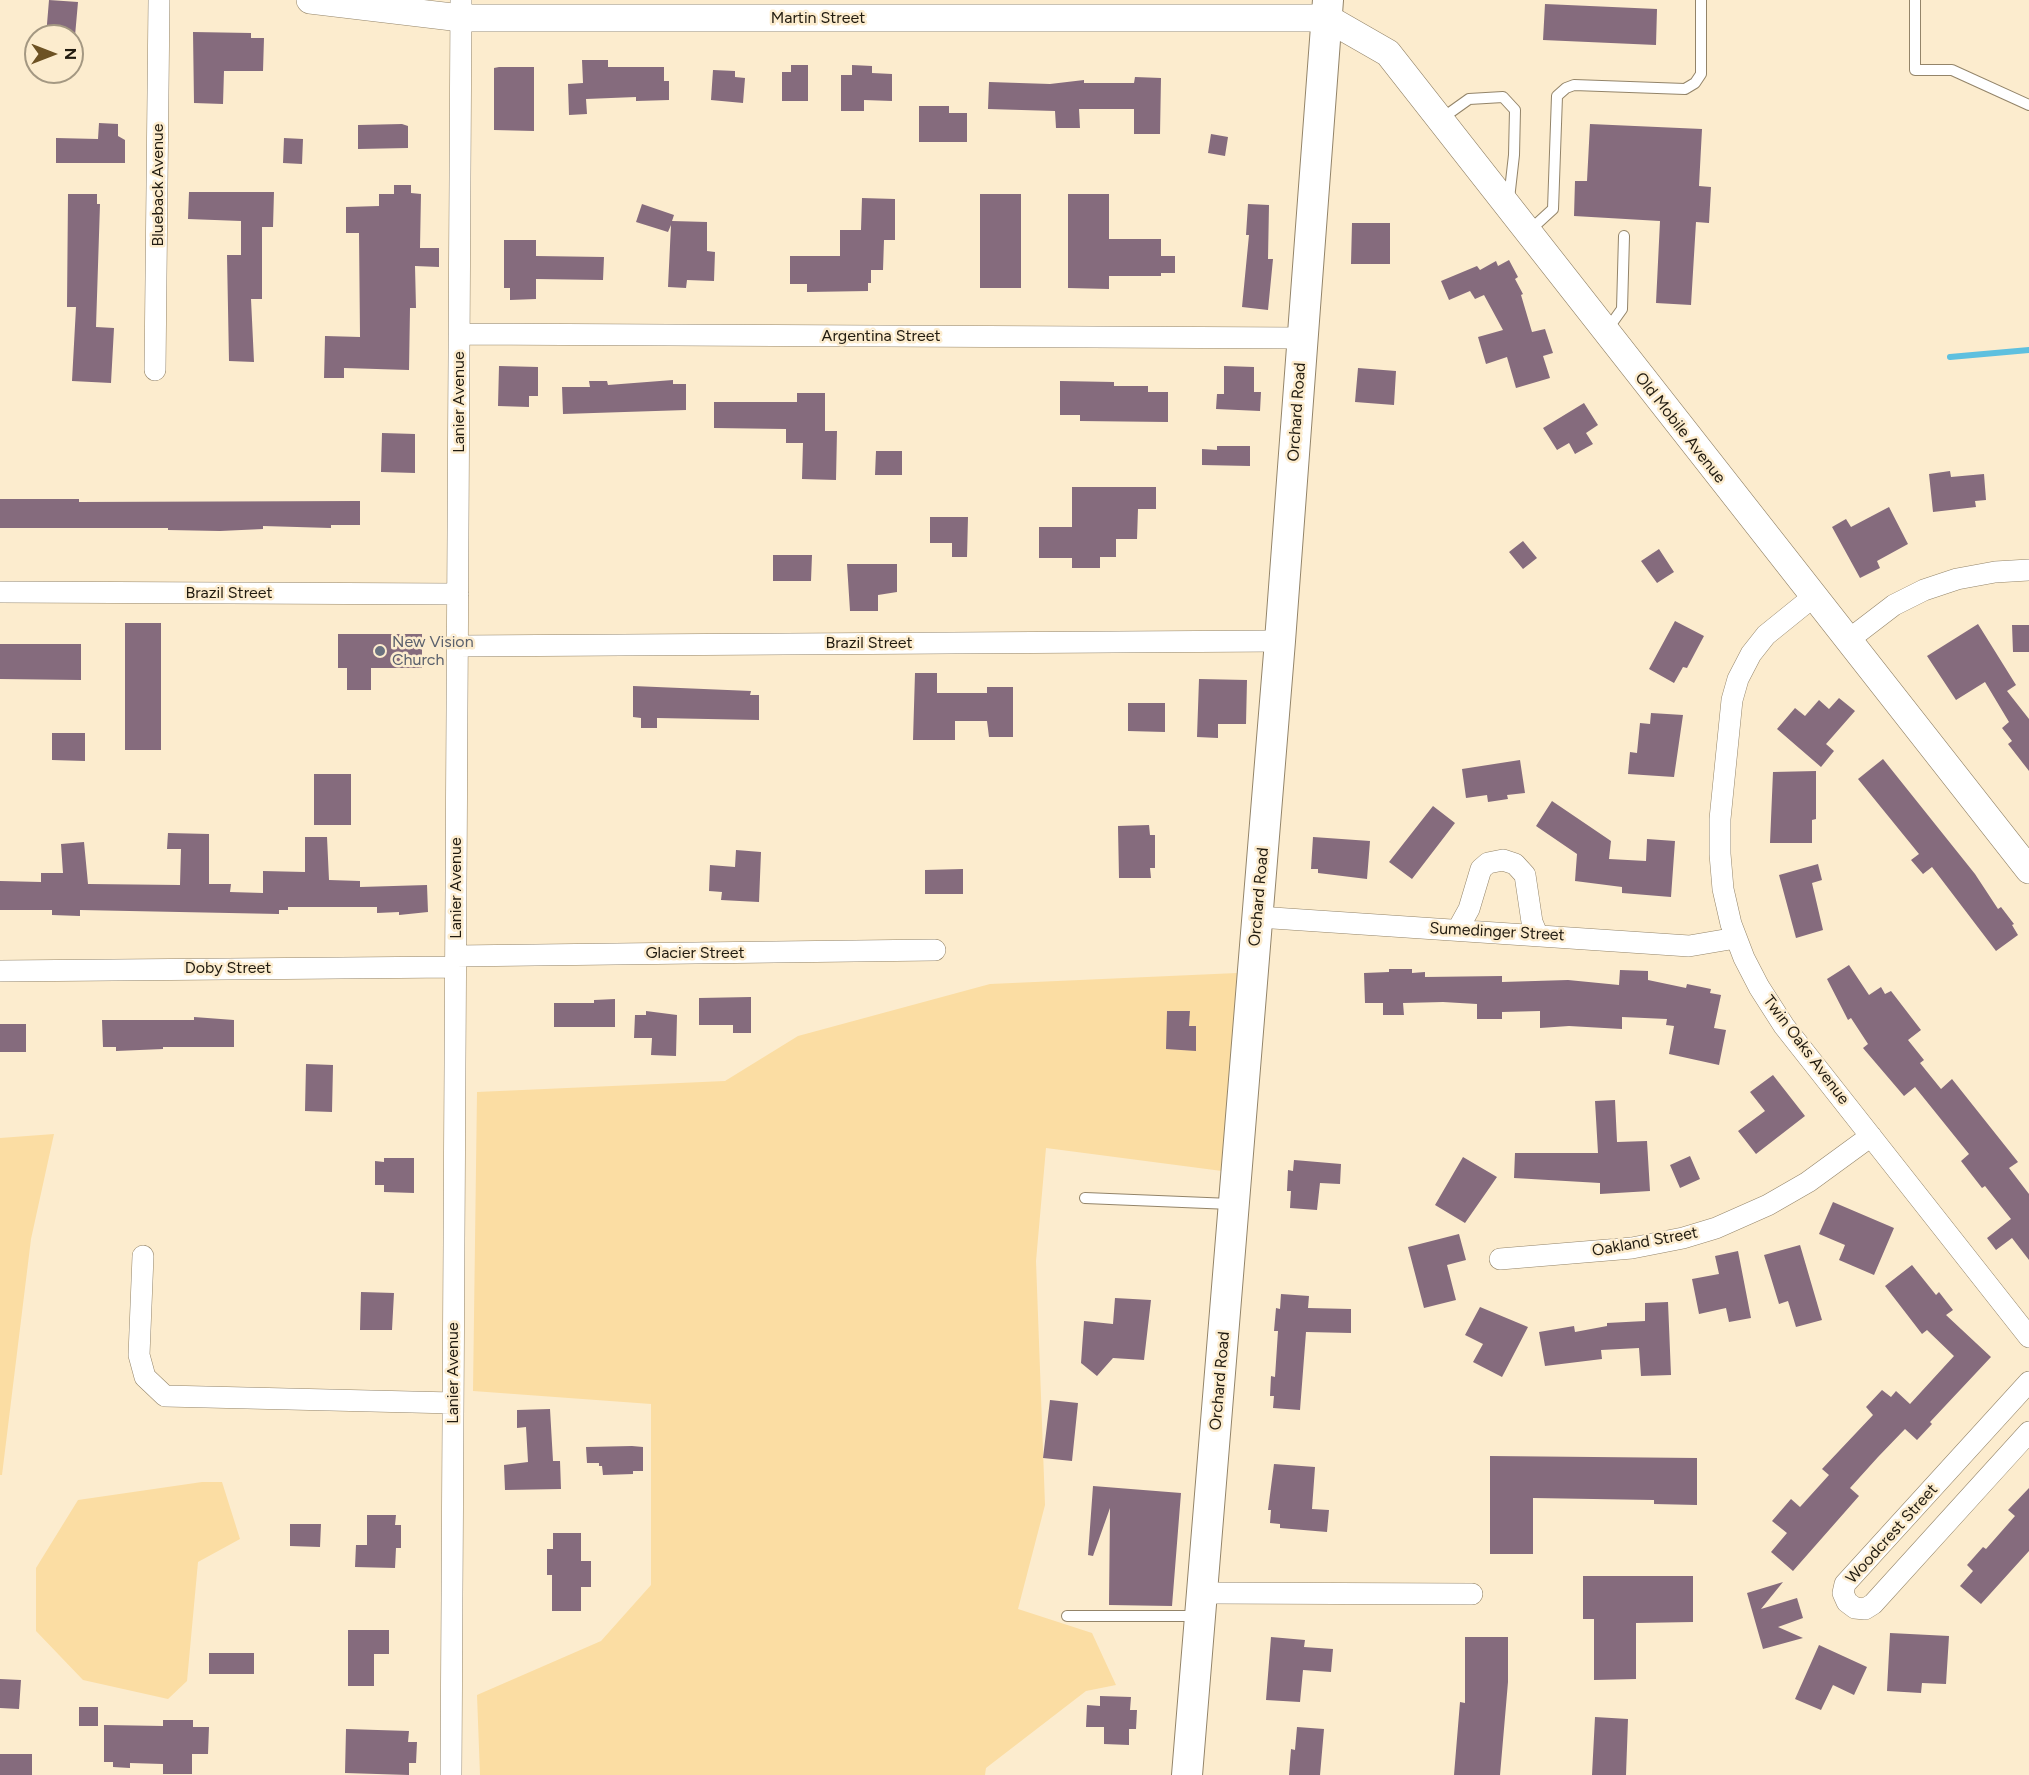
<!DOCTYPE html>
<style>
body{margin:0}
#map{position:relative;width:2029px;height:1775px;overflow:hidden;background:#fcecce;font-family:Figtree,sans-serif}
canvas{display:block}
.north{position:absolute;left:24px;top:24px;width:60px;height:60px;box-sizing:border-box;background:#fcecce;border:2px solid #a49882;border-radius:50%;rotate:90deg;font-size:16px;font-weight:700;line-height:24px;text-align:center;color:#211b10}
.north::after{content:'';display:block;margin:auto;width:21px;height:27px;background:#6d5224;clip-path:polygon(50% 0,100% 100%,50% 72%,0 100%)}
</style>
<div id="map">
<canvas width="2029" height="1775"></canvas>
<div class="north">N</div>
</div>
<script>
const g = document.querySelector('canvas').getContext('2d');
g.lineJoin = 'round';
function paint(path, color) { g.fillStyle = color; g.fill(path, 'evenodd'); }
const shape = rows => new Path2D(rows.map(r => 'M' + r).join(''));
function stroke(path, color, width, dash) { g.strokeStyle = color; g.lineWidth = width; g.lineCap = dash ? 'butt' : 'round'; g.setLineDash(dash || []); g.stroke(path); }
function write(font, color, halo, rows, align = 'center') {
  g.font = font + ' Figtree,sans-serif'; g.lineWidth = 5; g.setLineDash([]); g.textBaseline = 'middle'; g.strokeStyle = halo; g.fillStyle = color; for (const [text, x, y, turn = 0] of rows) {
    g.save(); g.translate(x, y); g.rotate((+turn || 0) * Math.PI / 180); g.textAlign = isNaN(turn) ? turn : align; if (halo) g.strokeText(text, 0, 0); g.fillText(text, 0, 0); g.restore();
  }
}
const green = shape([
 [1237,973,1222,1171,1046,1148,1036,1261,1045,1505,1018,1609,1092,1633,1116,1685,1086,1691,986,1768,985,1775,480,1775,477,1695,601,1641,651,1585,651,1404,473,1391,477,1092,725,1081,798,1036,990,984],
 [54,1134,31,1239,2,1475,0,1475,0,1138],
 [202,1482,222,1482,240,1539,198,1562,187,1681,168,1699,83,1680,36,1631,36,1568,78,1500]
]);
const stream = shape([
 [1950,357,2029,350]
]);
const building = shape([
 [49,0,78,2,75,36,46,36],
 [1545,4,1657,9,1656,45,1543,40],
 [193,32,251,33,251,38,264,38,263,71,224,71,223,104,194,103],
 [582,60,608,60,608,67,664,67,664,81,669,81,669,100,636,101,636,97,586,99,587,114,569,115,568,84,583,83],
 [791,65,808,65,808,101,782,101,782,72,791,72],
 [852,65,872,66,872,73,892,74,892,101,864,100,864,111,841,111,841,75,852,75],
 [499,67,534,67,534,131,494,130,494,68],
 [713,70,735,71,735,77,745,78,743,103,711,100],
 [1135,77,1161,78,1160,134,1134,134,1134,109,1079,109,1080,128,1056,128,1055,111,988,109,989,82,1050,84,1084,80,1084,83,1134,83],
 [919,106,949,106,949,113,967,113,967,142,919,142],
 [99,123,118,124,118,136,125,140,125,163,56,163,56,138,98,139],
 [402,124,408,126,408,148,358,149,358,125],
 [1590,124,1702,129,1699,186,1711,187,1709,223,1696,222,1691,305,1656,303,1660,221,1574,216,1575,181,1587,181],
 [1211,134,1228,137,1225,156,1208,153],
 [284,138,303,139,302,164,283,163],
 [394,185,411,185,411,193,421,194,420,248,439,248,439,267,415,266,416,308,410,308,409,370,344,368,344,378,324,378,325,336,360,337,359,233,346,233,346,207,379,206,379,194,394,194],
 [189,192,274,192,273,227,262,227,262,299,251,299,254,362,229,361,227,255,241,255,241,221,188,219],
 [68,194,97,194,97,204,100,204,96,327,114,328,111,383,72,381,76,307,67,307],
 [980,194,1021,194,1021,288,980,288],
 [1068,194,1109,194,1109,239,1161,239,1161,256,1175,256,1175,273,1161,273,1161,276,1109,276,1109,289,1068,288],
 [862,198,895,199,895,240,884,240,883,270,871,270,871,283,868,283,868,291,807,292,807,284,790,284,790,256,840,256,840,230,861,230],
 [642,204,674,215,672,221,707,222,707,251,715,252,714,281,687,280,686,288,668,287,671,225,668,232,636,222],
 [1248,204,1269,205,1268,259,1273,259,1268,310,1242,307,1249,235,1246,235],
 [1352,223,1390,223,1390,264,1351,264],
 [504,240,536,240,536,256,604,257,603,280,536,279,536,299,510,300,510,288,504,288],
 [1509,260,1518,277,1515,279,1523,294,1521,295,1532,332,1545,329,1553,353,1543,356,1550,378,1516,388,1507,357,1486,364,1478,337,1503,330,1484,295,1475,299,1470,291,1449,300,1441,281,1477,266,1480,270,1496,261,1498,266],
 [499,366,538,367,538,396,529,396,529,407,498,406],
 [1224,366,1254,367,1254,392,1261,392,1260,411,1216,409,1217,394,1224,394],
 [1358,368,1396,371,1394,405,1355,402],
 [673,380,673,384,686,384,686,410,563,414,562,387,590,387,589,381,607,381,608,385],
 [1060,381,1114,382,1114,386,1148,386,1148,392,1168,392,1168,422,1080,421,1080,415,1060,415],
 [797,393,825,393,825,431,837,431,836,480,802,479,803,443,786,443,786,429,714,428,714,402,797,402],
 [1584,403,1598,425,1586,433,1593,444,1575,454,1569,443,1557,450,1543,428],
 [382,433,415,434,415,473,381,472],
 [1217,446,1250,446,1250,466,1202,465,1202,449,1217,450],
 [876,451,902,451,902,475,875,475],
 [1950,471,1951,477,1984,474,1986,500,1975,501,1976,507,1933,512,1929,474],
 [1072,487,1156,487,1156,509,1138,509,1137,539,1116,539,1116,557,1100,557,1100,568,1072,568,1072,558,1039,558,1039,527,1072,527],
 [0,499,79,499,79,502,360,501,360,525,331,525,331,528,263,526,263,529,220,531,168,530,168,528,0,528],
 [1889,507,1908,544,1877,561,1880,568,1860,578,1832,527,1846,519,1851,527],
 [930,517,968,517,967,557,952,557,952,543,930,543],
 [1523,541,1537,558,1523,569,1509,552],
 [1659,549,1674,572,1657,583,1641,561],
 [773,555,812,555,811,581,773,581],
 [847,564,897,564,897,592,878,595,878,611,850,611],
 [1675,621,1704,636,1687,668,1683,667,1674,683,1649,669],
 [125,623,161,623,161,750,125,750],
 [1978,624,2016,685,2007,691,2029,719,2029,771,2008,744,2012,741,2002,728,2009,722,1985,682,1956,700,1927,656],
 [2012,625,2029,625,2029,652,2013,652],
 [338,634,422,634,422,668,371,668,371,690,347,690,347,668,338,668],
 [0,644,81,644,81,680,0,679],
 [915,673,937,673,937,693,987,693,987,687,1013,687,1013,737,989,737,987,721,955,721,955,740,913,740],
 [1199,679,1247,680,1246,724,1218,724,1218,738,1197,737],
 [633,686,751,691,750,695,759,695,759,720,657,718,657,728,641,728,641,718,633,717],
 [1839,698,1855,711,1826,744,1834,751,1821,767,1777,729,1795,708,1805,716,1819,700,1829,709],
 [1128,703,1165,703,1165,732,1128,731],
 [1651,713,1683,715,1674,777,1628,774,1630,752,1637,753,1640,723,1650,724],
 [52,733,85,733,85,761,52,760],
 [1883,759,1975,874,1998,909,2001,907,2014,924,2012,925,2018,935,1996,951,1932,867,1923,874,1911,860,1919,854,1858,779],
 [1520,760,1525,793,1507,795,1508,799,1488,802,1487,795,1466,798,1462,769],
 [1816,771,1816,819,1812,820,1812,843,1770,843,1773,772],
 [314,774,351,774,351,825,314,825],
 [1552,801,1611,841,1609,859,1646,861,1647,839,1675,841,1671,897,1622,893,1622,887,1575,881,1577,854,1536,826],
 [1433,806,1455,823,1412,879,1389,862],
 [1149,825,1150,835,1155,835,1155,868,1150,868,1151,878,1119,878,1118,826],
 [168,833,209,834,209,884,231,884,230,892,263,893,263,871,305,872,305,837,327,837,329,880,360,881,360,887,427,885,428,912,399,915,399,912,377,913,377,907,288,907,288,910,279,910,279,914,80,910,80,916,52,915,52,910,0,910,0,881,41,882,41,873,63,873,61,844,84,842,88,884,180,885,181,849,167,849],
 [1313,837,1370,841,1367,879,1318,873,1318,869,1311,869],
 [736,850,761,852,759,902,721,900,722,892,709,891,710,865,735,867],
 [1818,864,1822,880,1812,883,1823,930,1796,938,1779,875],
 [963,869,963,894,925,894,925,870],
 [1849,965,1869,995,1881,987,1885,994,1891,991,1921,1030,1908,1040,1924,1060,1920,1063,1941,1089,1952,1079,2018,1162,2009,1168,2029,1194,2029,1260,2012,1238,1996,1250,1987,1238,2011,1219,1985,1186,1982,1188,1961,1161,1969,1154,1915,1087,1904,1096,1863,1048,1868,1044,1851,1018,1848,1020,1827,979],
 [1389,969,1412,969,1412,973,1425,972,1425,977,1502,976,1502,982,1568,980,1619,985,1620,970,1648,971,1648,980,1686,988,1687,984,1711,989,1710,993,1721,995,1714,1028,1726,1030,1719,1065,1669,1054,1674,1026,1666,1025,1667,1019,1622,1017,1622,1029,1569,1026,1540,1028,1540,1011,1502,1012,1502,1019,1477,1019,1477,1004,1443,1002,1403,1003,1404,1015,1383,1015,1383,1003,1365,1003,1364,973,1389,972],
 [751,997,751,1033,733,1033,733,1025,699,1025,699,998],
 [615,999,615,1027,554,1027,554,1003,594,1003,594,1000],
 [646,1011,677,1015,676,1056,651,1055,652,1038,634,1038,635,1015,646,1015],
 [1167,1011,1190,1011,1189,1026,1196,1026,1196,1051,1166,1049],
 [194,1017,234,1020,234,1047,163,1047,163,1049,116,1051,116,1047,103,1047,102,1020,194,1020],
 [0,1024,26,1024,26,1052,0,1052],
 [306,1064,333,1065,332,1112,305,1111],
 [1773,1075,1805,1116,1756,1154,1738,1131,1765,1111,1750,1092],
 [1615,1100,1617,1142,1647,1141,1650,1191,1600,1194,1600,1183,1514,1178,1515,1153,1598,1153,1595,1101],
 [1690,1156,1700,1179,1680,1188,1670,1165],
 [1463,1157,1497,1177,1465,1223,1435,1205],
 [384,1158,414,1158,414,1193,384,1192,384,1185,375,1185,375,1161,384,1162],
 [1294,1160,1341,1164,1340,1184,1320,1183,1317,1210,1290,1208,1291,1191,1287,1191,1288,1170,1293,1171],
 [1833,1202,1894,1228,1874,1275,1839,1260,1845,1245,1819,1234],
 [1459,1234,1466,1260,1447,1265,1456,1300,1424,1308,1408,1247],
 [1800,1245,1822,1320,1796,1327,1788,1301,1779,1304,1764,1255],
 [1738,1251,1751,1318,1729,1322,1726,1308,1699,1314,1692,1279,1719,1274,1715,1256],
 [1912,1265,1936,1295,1939,1292,1953,1310,1946,1315,1991,1357,1930,1422,1932,1424,1917,1440,1905,1429,1878,1457,1850,1488,1859,1496,1793,1571,1771,1552,1787,1533,1772,1521,1791,1499,1800,1507,1829,1475,1822,1469,1873,1415,1866,1407,1882,1390,1891,1397,1896,1391,1910,1404,1954,1356,1927,1330,1922,1334,1885,1286],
 [361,1292,394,1293,392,1330,360,1330],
 [1281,1294,1309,1296,1308,1308,1351,1309,1351,1333,1306,1332,1300,1410,1273,1408,1274,1396,1270,1396,1271,1376,1275,1377,1278,1331,1274,1331,1276,1308,1280,1309],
 [1115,1298,1151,1300,1144,1360,1113,1358,1097,1376,1081,1363,1084,1321,1113,1324],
 [1668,1302,1671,1375,1641,1376,1639,1348,1601,1350,1602,1359,1545,1366,1539,1332,1574,1326,1575,1332,1607,1326,1607,1323,1645,1321,1645,1303],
 [1480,1307,1528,1327,1502,1377,1473,1362,1483,1344,1465,1335],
 [1050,1400,1078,1403,1072,1461,1043,1458],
 [550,1409,553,1461,560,1461,561,1489,505,1490,504,1465,528,1462,526,1427,517,1428,517,1410],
 [632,1446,643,1447,643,1471,633,1471,633,1474,603,1475,602,1466,599,1466,599,1463,587,1463,586,1447],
 [1490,1456,1697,1458,1697,1505,1654,1504,1654,1500,1533,1498,1533,1554,1490,1554],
 [1274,1464,1315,1467,1312,1509,1329,1510,1327,1532,1280,1528,1280,1524,1270,1523,1271,1510,1268,1510],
 [1093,1486,1181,1493,1172,1606,1109,1605,1110,1508,1093,1556,1088,1555],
 [2029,1488,2029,1551,1981,1604,1960,1586,1973,1571,1967,1565,1983,1547,1986,1549,2015,1516,2008,1510],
 [367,1515,396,1515,395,1525,401,1525,401,1548,396,1548,395,1568,355,1567,356,1545,367,1545],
 [290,1524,321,1524,320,1547,290,1546],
 [553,1533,581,1533,581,1561,591,1561,591,1587,581,1587,581,1611,552,1611,552,1575,547,1575,547,1549,553,1549],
 [1583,1576,1693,1576,1693,1622,1636,1623,1636,1679,1594,1680,1594,1619,1583,1619],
 [1783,1582,1761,1609,1797,1598,1803,1618,1778,1627,1803,1638,1763,1649,1747,1593],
 [348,1630,389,1630,389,1654,374,1654,374,1686,348,1686],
 [1890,1633,1949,1636,1946,1684,1922,1683,1921,1693,1887,1691],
 [1271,1637,1305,1640,1304,1647,1333,1649,1331,1672,1303,1670,1300,1702,1266,1700],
 [1465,1637,1508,1637,1508,1682,1500,1775,1454,1775,1460,1702,1465,1703],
 [1819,1645,1867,1667,1854,1695,1833,1685,1821,1710,1795,1699],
 [209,1653,254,1653,254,1674,209,1674],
 [0,1679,21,1680,19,1709,0,1708],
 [1100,1696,1131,1697,1130,1710,1137,1710,1136,1729,1129,1729,1129,1745,1104,1744,1104,1727,1086,1727,1087,1705,1100,1706],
 [79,1707,98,1707,98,1726,79,1726],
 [1595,1717,1628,1719,1626,1775,1592,1775],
 [163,1720,193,1720,193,1727,209,1727,208,1754,192,1754,192,1774,163,1774,163,1764,130,1763,130,1768,113,1767,113,1762,104,1762,104,1725,163,1726],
 [1297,1727,1324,1729,1320,1775,1289,1775,1291,1749,1295,1750],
 [346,1729,409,1731,408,1742,417,1742,416,1763,409,1763,409,1775,345,1773],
 [0,1754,32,1754,32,1775,0,1775]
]);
const service = shape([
 [1915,0,1915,70,1952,70,2029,105],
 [1441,119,1469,99,1503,97,1515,110,1514,155,1509,199],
 [1529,231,1553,209,1557,96,1566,88,1574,85,1685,89,1695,83,1701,74,1701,0],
 [1607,330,1622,309,1624,236],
 [1085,1198,1231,1204],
 [1067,1616,1197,1616]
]);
const minor = shape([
 [459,334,1303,338],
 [155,370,159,0],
 [0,592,458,594],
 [1813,597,1766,635,1751,654,1738,679,1732,700,1720,819,1720,854,1723,889,1731,924,1744,958,1759,987,1784,1026,2029,1337],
 [1847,641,1894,605,1924,590,1957,579,1995,572,2029,570],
 [457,646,1280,641],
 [1258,917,1689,946,1736,938],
 [1458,929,1469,909,1481,869,1488,863,1503,860,1515,864,1525,875,1532,922,1537,934],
 [456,956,935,950],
 [0,971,455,967],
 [143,1256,139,1355,145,1377,165,1396,453,1403],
 [1500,1259,1632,1248,1683,1238,1716,1228,1768,1205,1808,1182,1871,1136],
 [2029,1382,1845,1584,1843,1593,1847,1602,1855,1608,1865,1609,1873,1604,2029,1432],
 [1203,1593,1472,1594],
 [451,1775,461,0]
]);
const tertiary = shape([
 [310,0,461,18,1327,18,1388,53,2029,870]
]);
const secondary = shape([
 [1187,1775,1280,641,1328,0]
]);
const markers = [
 [380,651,6,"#6b7280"]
];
const streetNames = [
 ["Martin Street",818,18],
 ["Blueback Avenue",158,185,-90],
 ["Argentina Street",881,336],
 ["Lanier Avenue",459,402,-90],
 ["Orchard Road",1297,412,-86],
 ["Old Mobile Avenue",1680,428,52],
 ["Brazil Street",229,593],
 ["Brazil Street",869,643],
 ["Lanier Avenue",456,888,-90],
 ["Orchard Road",1259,897,-85],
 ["Sumedinger Street",1497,932,3],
 ["Glacier Street",695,953],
 ["Doby Street",228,968],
 ["Twin Oaks Avenue",1806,1050,53],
 ["Oakland Street",1645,1242,-10],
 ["Lanier Avenue",453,1373,-90],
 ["Orchard Road",1220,1381,-85],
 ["Woodcrest Street",1892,1534,-48]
];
const worshipNames = [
 ["New Vision",392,642],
 ["Church",392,660]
];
paint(green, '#fbdda3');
stroke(stream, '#5ec0df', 6);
paint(building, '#856b7d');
stroke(service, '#938469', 12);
stroke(minor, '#938469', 22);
stroke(tertiary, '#938469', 28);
stroke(secondary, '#938469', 32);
stroke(service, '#fff', 10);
stroke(minor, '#fff', 21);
stroke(tertiary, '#fff', 27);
stroke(secondary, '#fff', 30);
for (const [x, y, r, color] of markers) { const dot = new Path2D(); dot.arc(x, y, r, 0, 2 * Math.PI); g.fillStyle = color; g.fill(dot); stroke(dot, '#fcecce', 2); }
write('16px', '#211b10', '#fcecce', streetNames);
write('16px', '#5b616d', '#fcecce', worshipNames, 'left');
</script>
